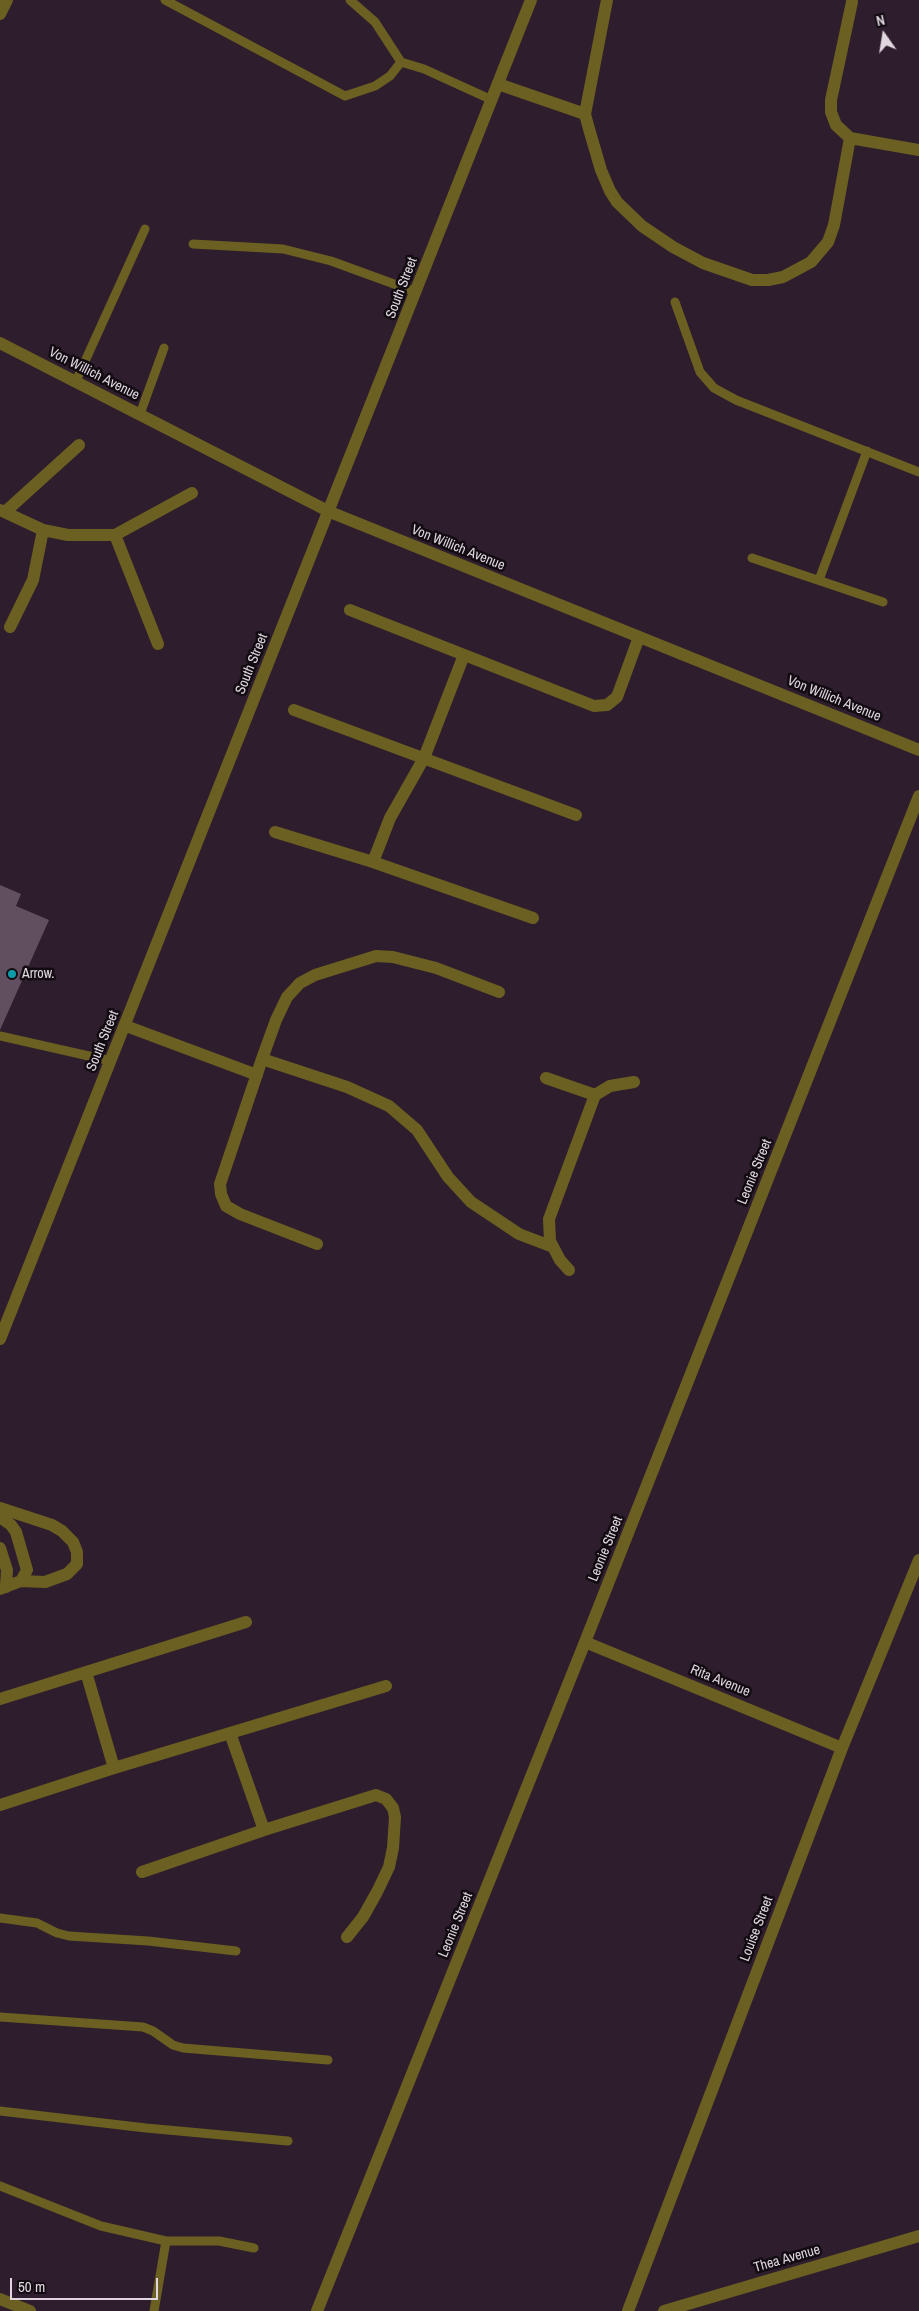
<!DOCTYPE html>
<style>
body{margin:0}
#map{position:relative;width:919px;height:2311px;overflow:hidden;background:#2e1e2d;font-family:"Archivo Narrow",sans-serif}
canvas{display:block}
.north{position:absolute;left:859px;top:10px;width:50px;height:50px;-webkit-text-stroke:4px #120b12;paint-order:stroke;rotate:347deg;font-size:14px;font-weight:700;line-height:20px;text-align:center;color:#e0d6df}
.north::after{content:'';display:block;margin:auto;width:18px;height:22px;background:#e0d6df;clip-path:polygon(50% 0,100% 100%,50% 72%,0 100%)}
.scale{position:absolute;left:10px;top:2278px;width:148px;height:22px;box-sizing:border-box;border:2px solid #e0d6df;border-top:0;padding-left:6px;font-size:15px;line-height:18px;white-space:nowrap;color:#e0d6df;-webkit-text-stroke:4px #120b12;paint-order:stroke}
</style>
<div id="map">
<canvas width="919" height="2311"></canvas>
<div class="north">N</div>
<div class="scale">50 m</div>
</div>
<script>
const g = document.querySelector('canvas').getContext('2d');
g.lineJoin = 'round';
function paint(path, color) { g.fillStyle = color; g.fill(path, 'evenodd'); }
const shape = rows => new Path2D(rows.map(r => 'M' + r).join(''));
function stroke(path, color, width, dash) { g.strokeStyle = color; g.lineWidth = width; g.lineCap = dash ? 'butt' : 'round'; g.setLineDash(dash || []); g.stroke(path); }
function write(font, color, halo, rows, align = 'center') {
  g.font = font + ' "Archivo Narrow",sans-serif'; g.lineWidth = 5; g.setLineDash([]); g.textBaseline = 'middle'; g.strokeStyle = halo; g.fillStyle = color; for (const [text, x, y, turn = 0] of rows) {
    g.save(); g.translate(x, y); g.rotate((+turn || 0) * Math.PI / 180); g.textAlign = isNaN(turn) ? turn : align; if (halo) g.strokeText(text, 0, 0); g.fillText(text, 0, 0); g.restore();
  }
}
const building = shape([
 [0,885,21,894,16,906,49,920,0,1030]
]);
const service = shape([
 [165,0,345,96,375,86,390,76,401,62],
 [350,0,375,22,401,62,424,69,492,100],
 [193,244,283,249,331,261,416,292],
 [675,302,700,372,714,388,736,400,919,472],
 [76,381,145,229],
 [140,414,164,348],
 [752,558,883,602],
 [819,580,867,451],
 [0,1036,111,1061],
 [0,1918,37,1923,57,1933,69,1936,148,1941,236,1951],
 [0,2017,143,2027,153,2031,173,2045,183,2048,328,2060],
 [0,2111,146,2128,288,2141],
 [0,2186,101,2226,166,2241,219,2241,254,2248],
 [154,2311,166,2241]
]);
const minor = shape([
 [607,0,585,114,589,129,601,170,610,191,617,202,642,226,673,247,703,263,752,280,768,280,783,277,811,262,828,242,834,225,850,138],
 [852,2,831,100,831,112,836,125,850,138,919,150],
 [0,14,7,0],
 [498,84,585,114],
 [0,343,330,512,919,750],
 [0,510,43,530,68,535,115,535,158,644],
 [5,512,79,445],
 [115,535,192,493],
 [350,610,594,706,607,705,617,697,639,637],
 [10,627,33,580,43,530],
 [294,710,576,815],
 [275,832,373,862,533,918],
 [373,862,390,818,424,758,464,655],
 [126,1026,257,1075],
 [262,1059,347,1087,389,1106,417,1130,448,1177,471,1202,519,1234,553,1247],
 [546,1078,595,1095],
 [317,1244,240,1214,226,1206,221,1194,220,1184,262,1059,276,1020,287,997,300,983,315,975,376,956,393,957,436,968,499,992],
 [569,1270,560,1260,550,1241,549,1219,595,1095,610,1086,634,1082],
 [0,1508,52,1525,62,1531,73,1542,77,1552,77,1564,67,1574,45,1582,21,1581],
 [0,1517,11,1525,16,1532,27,1570,21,1581,0,1589],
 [0,1548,7,1570,6,1587],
 [585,1642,842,1748],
 [86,1672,114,1768],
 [0,1699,246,1622],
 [230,1733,264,1830],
 [0,1805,114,1768,386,1686],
 [142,1872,264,1830,376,1795,386,1799,393,1808,395,1817,393,1848,389,1867,377,1892,363,1917,347,1937],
 [0,2299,30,2311],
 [317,2311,585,1642,919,796],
 [628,2311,842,1748,919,1560],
 [664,2311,919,2236]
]);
const tertiary = shape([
 [0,1339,531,0]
]);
const markers = [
 [12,974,5,"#0f9aa8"]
];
const streetNames = [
 ["South Street",402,288,-69],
 ["Von Willich Avenue",94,374,27],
 ["Von Willich Avenue",458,548,22],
 ["South Street",252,664,-68],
 ["Von Willich Avenue",834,699,22],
 ["South Street",103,1041,-68],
 ["Leonie Street",755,1172,-68],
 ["Leonie Street",606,1549,-68],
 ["Rita Avenue",720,1681,22],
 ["Leonie Street",456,1925,-68],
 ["Louise Street",757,1929,-69],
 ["Thea Avenue",787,2259,-16]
];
const poiNames = [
 ["Arrow.",22,974]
];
paint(building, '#614f5f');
stroke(service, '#6b6021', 9);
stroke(minor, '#6b6021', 12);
stroke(tertiary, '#6b6021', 12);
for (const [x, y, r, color] of markers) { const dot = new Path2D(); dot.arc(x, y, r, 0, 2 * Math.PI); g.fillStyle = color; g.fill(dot); stroke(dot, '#120b12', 2); }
write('14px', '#e0d6df', '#120b12', streetNames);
write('14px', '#e0d6df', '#120b12', poiNames, 'left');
</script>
